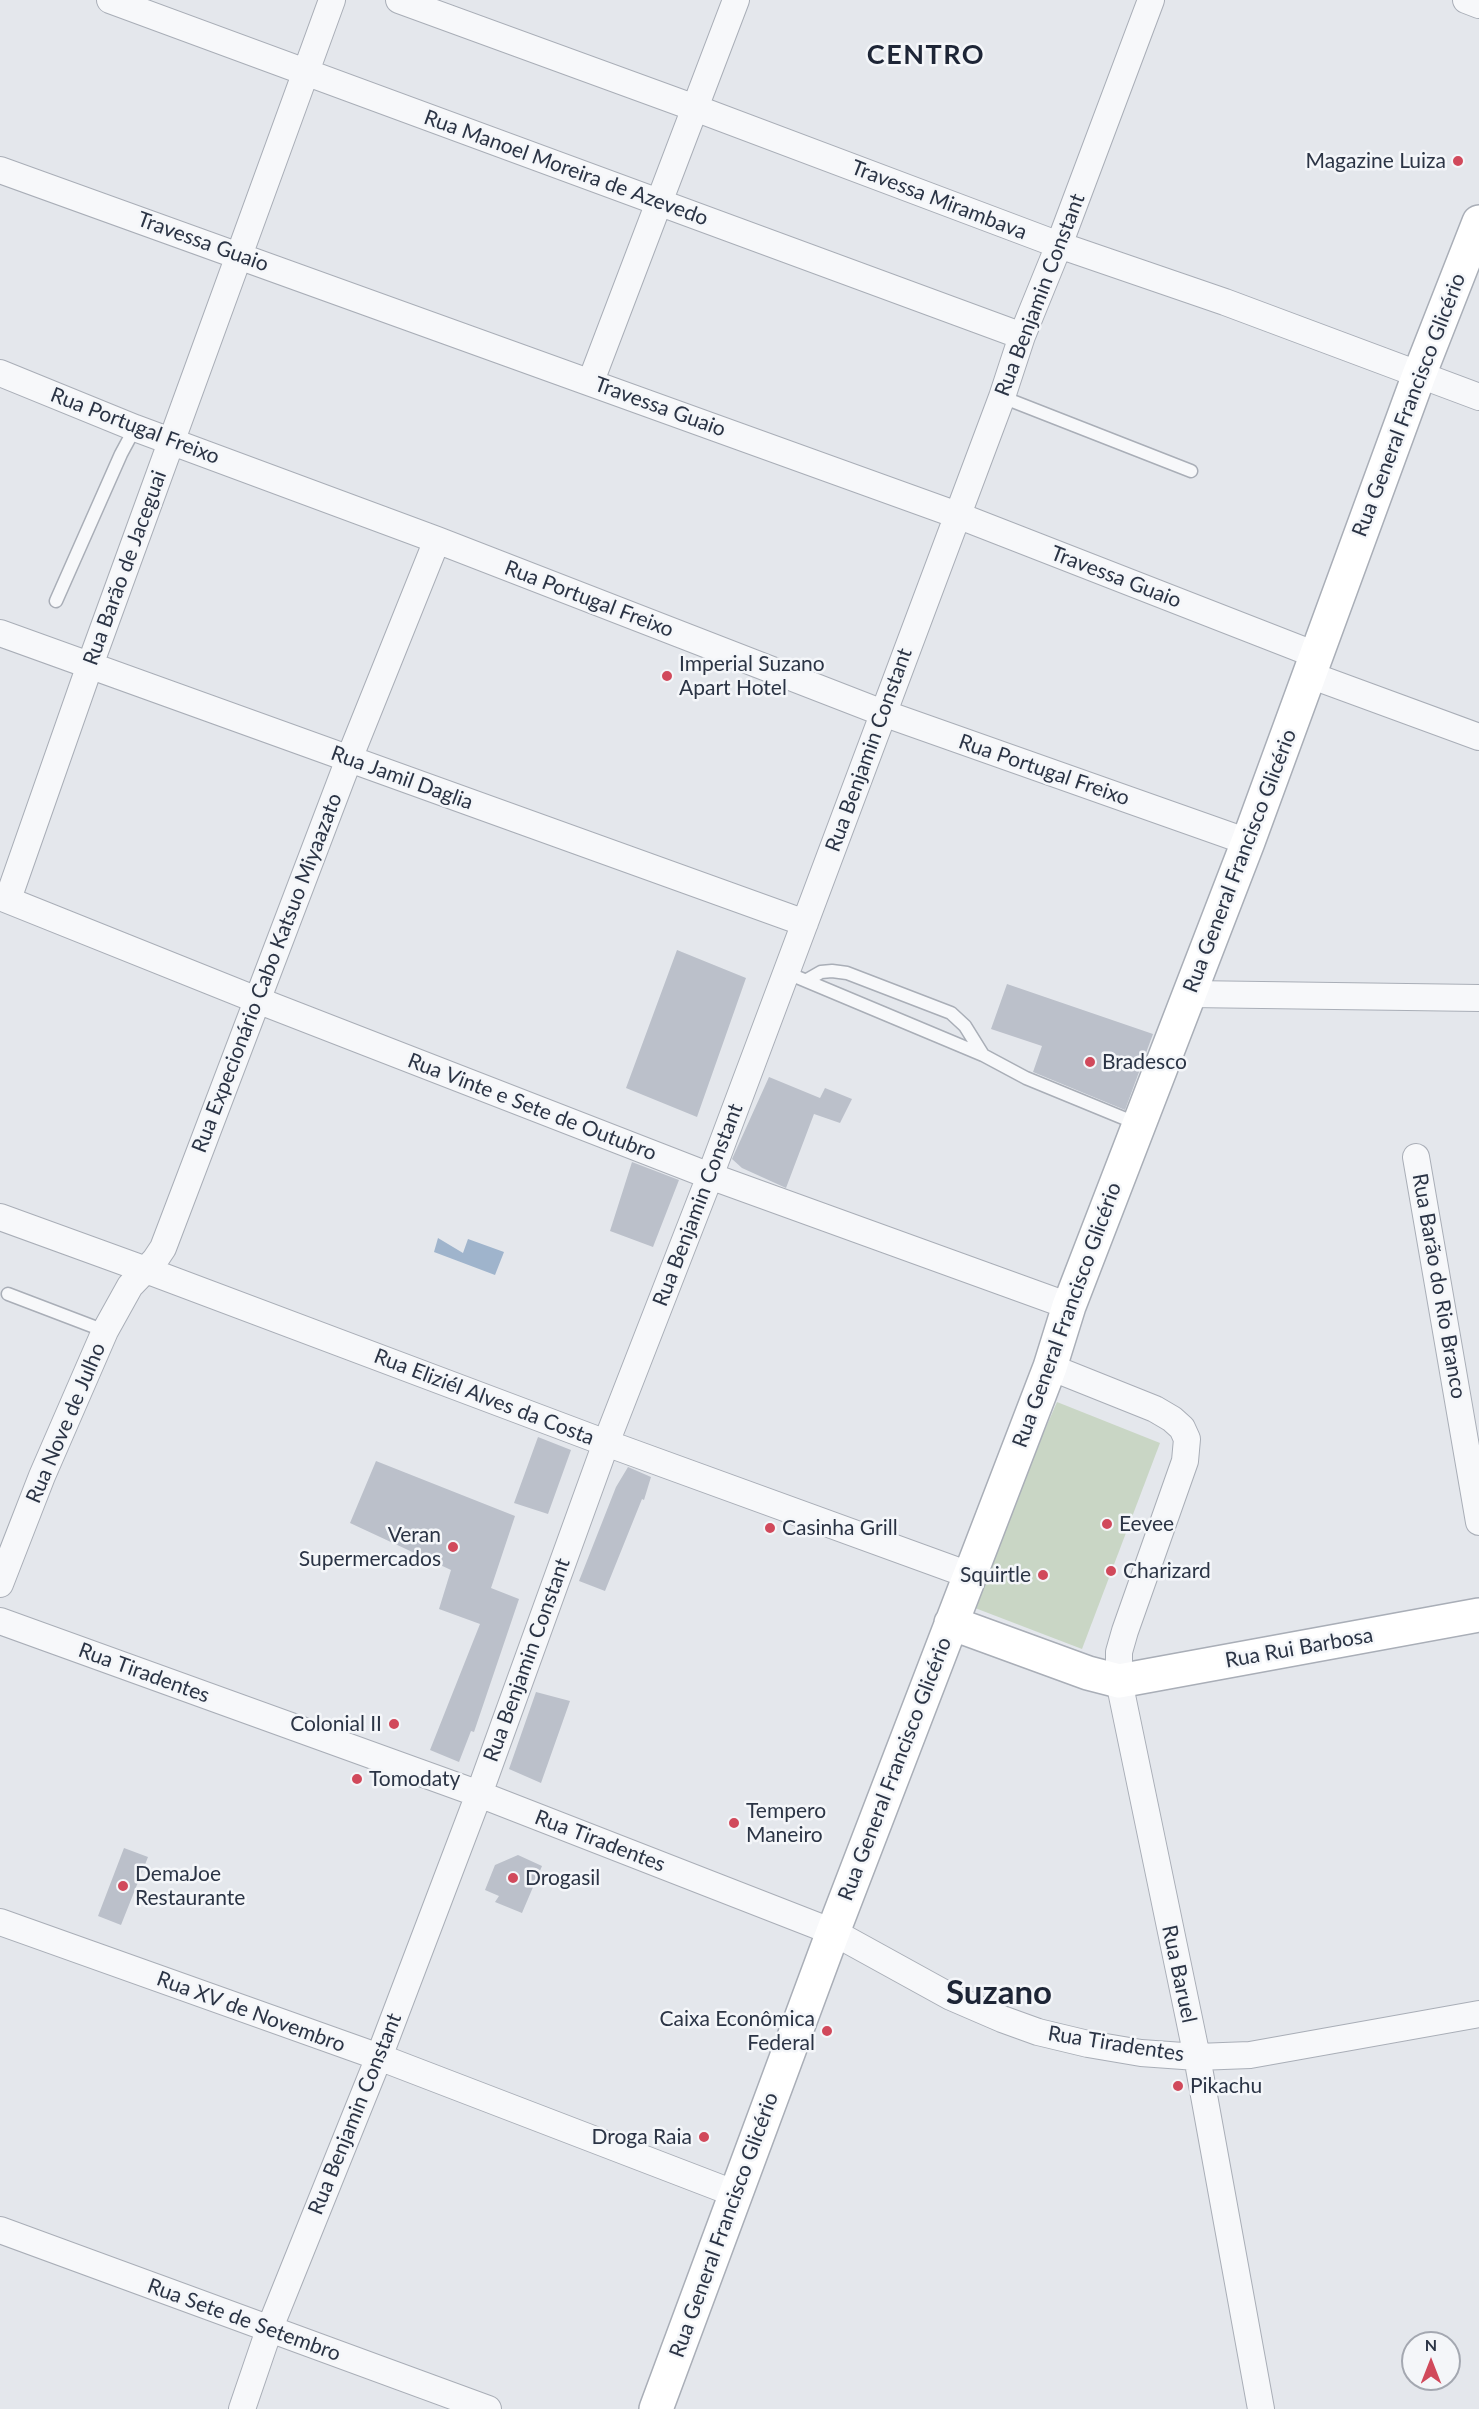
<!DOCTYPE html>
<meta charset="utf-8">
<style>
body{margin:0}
#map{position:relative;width:1479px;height:2409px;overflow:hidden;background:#e4e7ec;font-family:Lato,sans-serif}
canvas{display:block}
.north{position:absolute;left:1401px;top:2331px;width:60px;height:60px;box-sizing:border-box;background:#f4f6f9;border:2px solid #a4a8b1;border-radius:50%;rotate:0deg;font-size:16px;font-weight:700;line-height:24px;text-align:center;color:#2b3445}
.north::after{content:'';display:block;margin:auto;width:21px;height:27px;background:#d1495b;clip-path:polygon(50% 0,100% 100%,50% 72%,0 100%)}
</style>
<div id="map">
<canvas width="1479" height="2409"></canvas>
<div class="north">N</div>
</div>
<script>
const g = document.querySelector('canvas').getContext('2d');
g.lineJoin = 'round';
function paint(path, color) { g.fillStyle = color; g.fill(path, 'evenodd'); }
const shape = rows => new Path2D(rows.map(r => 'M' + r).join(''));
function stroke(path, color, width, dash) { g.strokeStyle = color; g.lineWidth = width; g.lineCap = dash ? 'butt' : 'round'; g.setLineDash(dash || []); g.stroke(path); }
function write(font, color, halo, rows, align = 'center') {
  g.font = font + ' Lato,sans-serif'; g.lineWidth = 5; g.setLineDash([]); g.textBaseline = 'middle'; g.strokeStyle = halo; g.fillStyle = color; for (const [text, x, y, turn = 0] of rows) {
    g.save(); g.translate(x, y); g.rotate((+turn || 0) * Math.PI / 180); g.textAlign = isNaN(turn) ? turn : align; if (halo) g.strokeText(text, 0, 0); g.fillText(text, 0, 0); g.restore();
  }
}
const green = shape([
 [1057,1402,1160,1443,1082,1649,975,1608,988,1559]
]);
const water = shape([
 [438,1238,463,1253,468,1239,504,1252,495,1275,434,1252]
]);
const building = shape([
 [677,950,746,978,697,1117,626,1088],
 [1007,984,1153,1034,1125,1110,1033,1072,1042,1046,991,1029],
 [769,1077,820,1098,825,1088,852,1099,840,1123,814,1114,786,1188,742,1168,732,1159],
 [632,1162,679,1180,653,1247,610,1231],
 [538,1437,571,1450,548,1514,514,1503],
 [376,1461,515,1516,491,1588,519,1599,474,1732,471,1731,459,1762,430,1750,480,1624,439,1609,451,1570,350,1523],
 [628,1467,651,1477,644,1500,642,1499,605,1591,579,1581,616,1487],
 [536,1692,570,1701,541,1783,509,1769],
 [124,1848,148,1857,121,1925,98,1916],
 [518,1855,542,1866,522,1913,495,1902,499,1896,485,1890,495,1865]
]);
const service = shape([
 [1002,397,1191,471],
 [56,601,121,454,135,428],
 [785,972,983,1055,1026,1078,1138,1124],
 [807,980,821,972,832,971,847,973,951,1013,965,1026,983,1055],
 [8,1294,105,1331]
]);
const minor = shape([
 [110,0,1022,336],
 [399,0,695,108,1059,245,1225,302,1479,397],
 [1466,0,1479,5],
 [0,170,957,515,1316,655],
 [0,373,135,428,437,540,883,713,1248,842],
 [591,381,736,0],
 [0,633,805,923],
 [1310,675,1479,737],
 [0,897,257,1000,710,1176,1069,1306],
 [8,899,90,665,332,0],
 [1190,994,1479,998],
 [1416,1157,1479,1522],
 [0,1217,146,1270,606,1443,969,1575],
 [1050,1367,1155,1409,1172,1419,1182,1428,1187,1439,1185,1461,1125,1631,1119,1652,1119,1681,1197,2057,1261,2409],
 [0,1584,42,1476,105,1331,130,1286,155,1260,163,1248,349,759,437,540],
 [0,1621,479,1794,833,1932,951,1997,1002,2019,1038,2032,1088,2044,1141,2053,1197,2057,1250,2055,1479,2014],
 [0,1922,379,2057,736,2194],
 [0,2230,488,2409],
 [242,2409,269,2330,379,2057,479,1794,606,1443,710,1176,1002,397,1022,336,1059,245,1151,0]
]);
const secondary = shape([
 [951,1623,1088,1673,1119,1681,1479,1615],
 [656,2409,833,1932,1050,1367,1069,1306,1248,842,1419,375,1479,222]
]);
const markers = [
 [1458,161,6,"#d1495b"],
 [667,676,6,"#d1495b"],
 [1090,1062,6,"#d1495b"],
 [1107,1524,6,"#d1495b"],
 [770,1528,6,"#d1495b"],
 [453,1547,6,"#d1495b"],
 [1111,1571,6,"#d1495b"],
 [1043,1575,6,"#d1495b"],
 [394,1724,6,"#d1495b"],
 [357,1779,6,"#d1495b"],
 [734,1823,6,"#d1495b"],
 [513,1878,6,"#d1495b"],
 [123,1886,6,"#d1495b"],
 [827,2031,6,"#d1495b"],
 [1178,2086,6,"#d1495b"],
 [704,2137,6,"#d1495b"]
];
const poiNames = [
 ["Magazine Luiza",1446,161,"right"],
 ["Imperial Suzano",679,664],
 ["Apart Hotel",679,688],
 ["Bradesco",1102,1062],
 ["Eevee",1119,1524],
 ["Casinha Grill",782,1528],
 ["Veran",441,1535,"right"],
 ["Supermercados",441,1559,"right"],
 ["Charizard",1123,1571],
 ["Squirtle",1031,1575,"right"],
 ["Colonial II",382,1724,"right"],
 ["Tomodaty",369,1779],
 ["Tempero",746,1811],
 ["Maneiro",746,1835],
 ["DemaJoe",135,1874],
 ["Restaurante",135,1898],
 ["Drogasil",525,1878],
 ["Caixa Econômica",815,2019,"right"],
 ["Federal",815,2043,"right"],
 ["Pikachu",1190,2086],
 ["Droga Raia",692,2137,"right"]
];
const streetNames = [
 ["Rua Manoel Moreira de Azevedo",566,168,20],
 ["Travessa Mirambava",939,200,21],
 ["Travessa Guaio",203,242,20],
 ["Rua Benjamin Constant",1040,295,-69],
 ["Rua General Francisco Glicério",1409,405,-69],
 ["Travessa Guaio",660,407,20],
 ["Rua Portugal Freixo",135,426,21],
 ["Rua Barão de Jaceguai",125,568,-70],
 ["Travessa Guaio",1116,577,21],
 ["Rua Portugal Freixo",589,599,21],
 ["Rua Benjamin Constant",869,750,-70],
 ["Rua Portugal Freixo",1044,770,19],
 ["Rua Jamil Daglia",402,778,20],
 ["Rua General Francisco Glicério",1240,861,-69],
 ["Rua Expecionário Cabo Katsuo Miyaazato",267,973,-69],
 ["Rua Vinte e Sete de Outubro",532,1107,21],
 ["Rua Benjamin Constant",698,1205,-69],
 ["Rua Barão do Rio Branco",1439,1286,80],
 ["Rua General Francisco Glicério",1067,1315,-70],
 ["Rua Eliziél Alves da Costa",484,1397,21],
 ["Rua Nove de Julho",66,1423,-67],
 ["Rua Rui Barbosa",1299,1648,-10],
 ["Rua Benjamin Constant",527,1660,-70],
 ["Rua Tiradentes",144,1673,20],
 ["Rua General Francisco Glicério",895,1769,-69],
 ["Rua Tiradentes",600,1841,21],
 ["Rua Baruel",1179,1974,78],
 ["Rua XV de Novembro",251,2012,20],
 ["Rua Tiradentes",1116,2044,9],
 ["Rua Benjamin Constant",355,2114,-68],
 ["Rua General Francisco Glicério",724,2225,-70],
 ["Rua Sete de Setembro",244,2320,20]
];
const districtNames = [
 ["CENTRO",926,55]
];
const townNames = [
 ["Suzano",999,1993]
];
paint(green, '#c9d6c5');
paint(water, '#9fb4cc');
paint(building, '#bbc0ca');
stroke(service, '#a9aeb7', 15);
stroke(minor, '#a9aeb7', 28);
stroke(secondary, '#a9aeb7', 36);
stroke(service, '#f7f8fa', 12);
stroke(minor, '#f7f8fa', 26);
stroke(secondary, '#fff', 33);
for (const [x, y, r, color] of markers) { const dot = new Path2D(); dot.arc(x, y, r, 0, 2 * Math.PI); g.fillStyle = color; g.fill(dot); stroke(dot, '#f4f6f9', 2); }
write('21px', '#2b3445', '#f4f6f9', poiNames, 'left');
write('21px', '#2b3445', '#f4f6f9', streetNames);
g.letterSpacing = '1.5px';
write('bold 27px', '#1d2536', '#f4f6f9', districtNames);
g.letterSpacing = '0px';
write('bold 33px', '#1d2536', '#f4f6f9', townNames);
</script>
